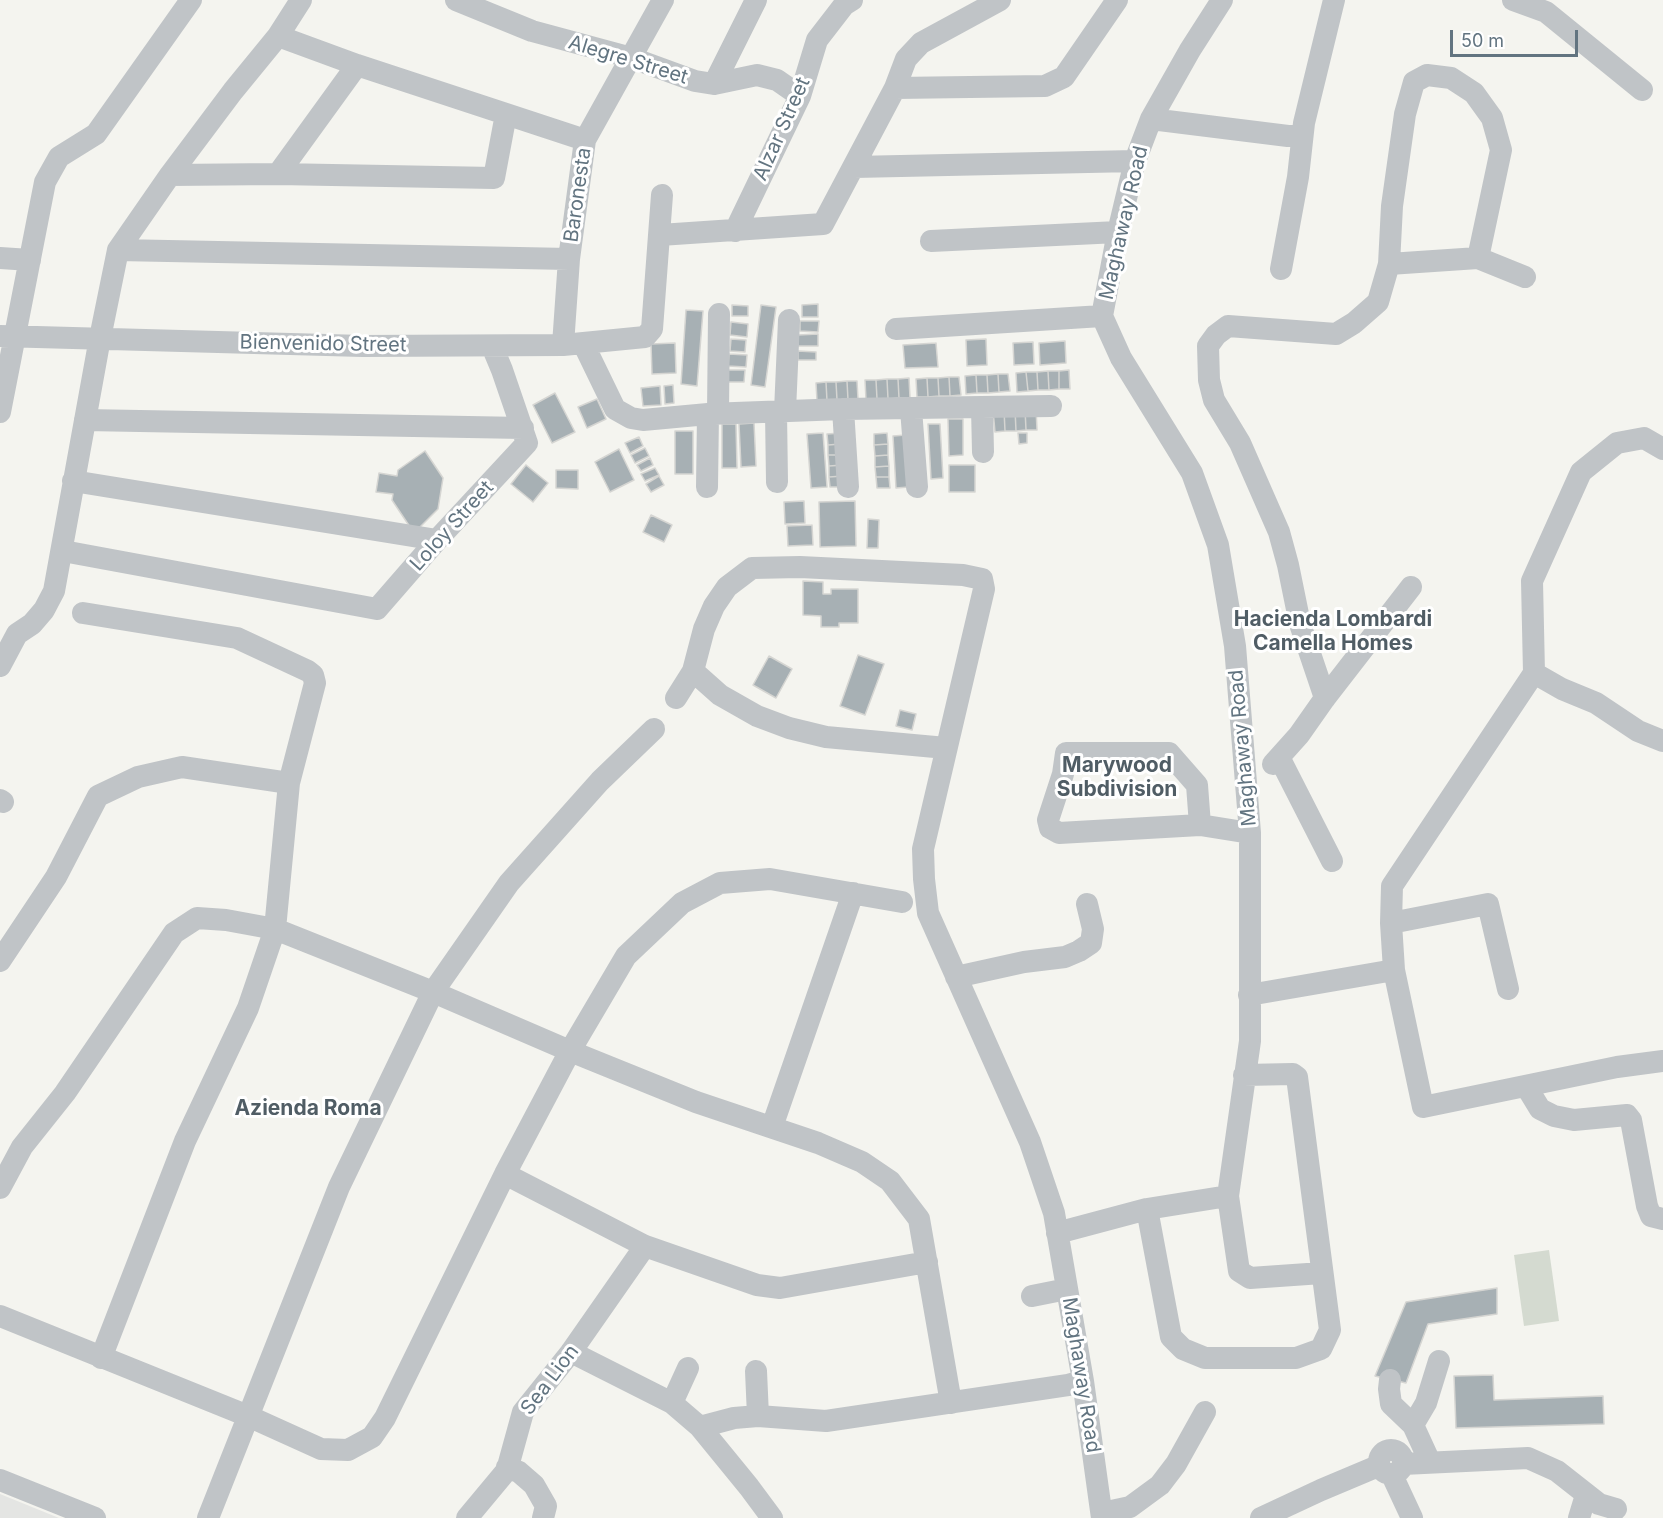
<!DOCTYPE html>
<style>
body{margin:0}
#map{position:relative;width:1663px;height:1518px;overflow:hidden;background:#f4f4ef;font-family:Inter,sans-serif}
canvas{display:block}
.scale{position:absolute;left:1450px;top:30px;width:128px;height:27px;box-sizing:border-box;border:3px solid #627480;border-top:0;padding-left:8px;font-size:18px;line-height:21px;white-space:nowrap;color:#627480;-webkit-text-stroke:4px #fff;paint-order:stroke}
</style>
<div id="map">
<canvas width="1663" height="1518"></canvas>
<div class="scale">50 m</div>
</div>
<script>
const g = document.querySelector('canvas').getContext('2d');
g.lineJoin = 'round';
function paint(path, color) { g.fillStyle = color; g.fill(path, 'evenodd'); }
const shape = rows => new Path2D(rows.map(r => 'M' + r).join(''));
function stroke(path, color, width, dash) { g.strokeStyle = color; g.lineWidth = width; g.lineCap = dash ? 'butt' : 'round'; g.setLineDash(dash || []); g.stroke(path); }
function write(font, color, halo, rows, align = 'center') {
  g.font = font + ' Inter,sans-serif'; g.lineWidth = 6; g.setLineDash([]); g.textBaseline = 'middle'; g.strokeStyle = halo; g.fillStyle = color; for (const [text, x, y, turn = 0] of rows) {
    g.save(); g.translate(x, y); g.rotate((+turn || 0) * Math.PI / 180); g.textAlign = isNaN(turn) ? turn : align; if (halo) g.strokeText(text, 0, 0); g.fillText(text, 0, 0); g.restore();
  }
}
const built = shape([
 [0,1494,59,1518,0,1518]
]);
const green = shape([
 [1549,1250,1559,1321,1524,1326,1514,1255]
]);
const building = shape([
 [818,304,818,317,802,317,802,305,818,304],
 [732,305,748,306,748,316,732,316,732,305],
 [761,305,776,307,765,387,751,385,761,305],
 [686,310,703,311,697,386,681,384,686,310],
 [800,321,819,321,818,332,800,331,800,321],
 [731,322,748,324,747,337,730,335,731,322],
 [818,334,818,346,798,346,798,335,818,334],
 [731,339,746,340,745,352,730,351,731,339],
 [986,339,987,365,967,366,966,340,986,339],
 [1065,341,1066,363,1040,365,1039,343,1065,341],
 [1033,342,1034,364,1014,365,1013,343,1033,342],
 [675,343,676,373,652,374,651,344,675,343],
 [936,343,938,367,905,368,903,345,936,343],
 [798,351,816,352,816,360,798,360,798,351],
 [729,354,747,355,746,367,728,366,729,354],
 [728,370,745,370,744,382,728,382,728,370],
 [1069,370,1070,389,1059,389,1059,371,1069,370],
 [1048,371,1059,371,1059,389,1049,390,1048,371],
 [1048,371,1049,390,1038,390,1037,372,1048,371],
 [1026,372,1037,372,1038,390,1028,391,1026,372],
 [1026,372,1028,391,1017,392,1016,373,1026,372],
 [998,374,1008,374,1010,391,999,392,998,374],
 [998,374,999,392,988,393,987,375,998,374],
 [976,375,987,375,988,393,977,393,976,375],
 [976,375,977,393,966,394,965,376,976,375],
 [949,377,959,377,961,395,950,396,949,377],
 [949,377,950,396,939,396,938,378,949,377],
 [909,378,910,398,899,398,898,379,909,378],
 [927,378,938,378,939,396,928,397,927,378],
 [927,378,928,397,917,397,916,379,927,378],
 [887,379,898,379,899,398,888,399,887,379],
 [887,379,888,399,877,399,876,380,887,379],
 [865,380,876,380,877,399,866,400,865,380],
 [847,381,857,381,858,399,848,400,847,381],
 [847,381,848,400,837,400,836,382,847,381],
 [826,382,836,382,837,400,827,401,826,382],
 [826,382,827,401,817,401,816,383,826,382],
 [673,385,674,403,665,404,664,386,673,385],
 [660,386,661,405,643,406,641,388,660,386],
 [555,393,575,432,552,443,533,405,555,393],
 [597,399,606,419,587,428,578,407,597,399],
 [1036,408,1037,430,1026,430,1025,409,1036,408],
 [1015,409,1025,409,1026,430,1016,431,1015,409],
 [1015,409,1016,431,1005,431,1004,410,1015,409],
 [993,410,1004,410,1005,431,995,432,993,410],
 [948,419,963,419,963,455,949,456,948,419],
 [754,423,756,466,741,467,739,424,754,423],
 [722,424,736,424,737,468,722,468,722,424],
 [928,424,940,424,943,478,931,479,928,424],
 [675,431,693,431,693,474,675,474,675,431],
 [823,433,827,487,811,488,807,434,823,433],
 [841,433,841,444,828,445,827,434,841,433],
 [887,433,888,444,874,445,874,434,887,433],
 [1018,433,1027,433,1027,443,1019,444,1018,433],
 [906,435,909,487,896,488,893,436,906,435],
 [639,437,643,446,630,453,625,443,639,437],
 [841,444,842,455,828,455,828,445,841,444],
 [888,444,888,455,875,456,874,445,888,444],
 [645,448,649,456,635,463,631,455,645,448],
 [619,449,634,480,610,492,595,462,619,449],
 [425,451,443,478,438,509,414,533,392,500,393,494,376,492,379,473,397,476,398,470,425,451],
 [828,455,842,455,843,465,829,466,828,455],
 [888,455,889,466,875,467,875,456,888,455],
 [650,458,653,465,641,471,637,465,650,458],
 [526,465,548,483,533,502,511,484,526,465],
 [843,465,843,476,829,477,829,466,843,465],
 [949,465,975,465,975,492,949,492,949,465],
 [889,466,889,477,876,477,875,467,889,466],
 [655,468,659,475,645,481,641,474,655,468],
 [556,470,578,470,578,489,556,488,556,470],
 [659,476,664,485,651,492,646,484,659,476],
 [843,476,844,487,830,487,829,477,843,476],
 [876,477,889,477,890,488,877,488,876,477],
 [804,501,805,523,785,524,784,502,804,501],
 [855,501,856,546,820,547,819,502,855,501],
 [651,515,672,525,664,542,643,532,651,515],
 [868,519,879,520,878,548,867,548,868,519],
 [812,525,813,545,788,546,787,526,812,525],
 [803,581,823,582,823,594,831,594,831,589,858,589,858,623,839,623,839,627,821,627,821,616,803,615,803,581],
 [858,655,884,664,865,715,840,706,858,655],
 [769,656,792,669,776,698,753,685,769,656],
 [900,710,916,714,912,730,896,726,900,710],
 [1497,1288,1497,1314,1428,1324,1406,1383,1375,1376,1406,1302,1497,1288],
 [1493,1375,1494,1400,1603,1396,1604,1424,1456,1428,1454,1376,1493,1375]
]);
const minor = shape([
 [456,0,532,31,632,58,695,81,714,84,757,75,777,80,800,96],
 [1222,0,1190,50,1151,119,1135,161,1118,232,1102,316,1121,358,1192,473,1218,545,1235,646,1250,833,1250,1041,1228,1196,1239,1271,1250,1278,1322,1273],
 [1513,0,1546,12,1642,90],
 [278,36,357,65,585,140],
 [714,84,756,0],
 [895,88,1045,86,1064,77,1117,0],
 [1151,119,1288,136,1302,136],
 [854,167,1135,161],
 [278,174,357,65],
 [170,175,278,174,494,178,506,114],
 [735,231,800,96,817,40,844,5,852,0],
 [660,235,823,224,895,88,906,59,921,43,1000,0],
 [931,241,1118,232],
 [118,250,569,259],
 [0,258,30,260],
 [1389,264,1478,258,1525,277],
 [1281,269,1298,177,1304,123,1334,0],
 [896,329,1102,316],
 [0,336,363,346,563,345,645,337,652,329,662,195],
 [583,343,615,409,631,418,643,420,708,414,843,409,1051,406],
 [563,345,569,259,585,140,663,0],
 [982,408,983,452],
 [843,409,848,487],
 [911,409,917,487],
 [785,411,789,320],
 [0,412,45,182,59,157,96,134,191,0],
 [776,412,777,482],
 [718,413,719,314],
 [85,420,523,428],
 [1663,449,1644,438,1617,443,1581,472,1532,581,1534,673,1392,886,1391,923,1394,970,1423,1107,1617,1067,1663,1061],
 [73,481,437,540],
 [707,487,708,414],
 [63,551,377,609,437,540,527,443,502,370,492,346],
 [83,613,237,638,308,671,313,675,315,683,289,783,275,929,248,1008,185,1141,101,1358],
 [0,666,17,634,32,624,44,610,54,591,100,338,118,250,170,175,233,91,278,36,301,0],
 [693,671,720,695,757,716,789,728,826,737,946,748],
 [1534,673,1562,689,1596,703,1638,731,1663,741],
 [676,698,693,671,704,629,714,606,727,587,752,568,800,567,963,575,982,579,984,589,923,849,924,879,928,913,1030,1142,1054,1213,1083,1381,1102,1518],
 [1325,698,1300,624,1288,565,1279,532,1240,443,1214,400,1209,380,1208,346,1216,335,1228,326,1336,334,1354,323,1378,302,1389,264,1392,206,1405,114,1414,82,1427,75,1451,78,1474,93,1492,118,1501,150,1478,258],
 [1280,759,1332,861],
 [1273,764,1299,735,1325,698,1411,587],
 [0,800,3,802],
 [1200,825,1197,785,1169,753,1066,753,1063,774,1048,820,1050,828,1059,833,1200,825,1250,833],
 [1391,923,1488,904,1508,989],
 [0,961,56,877,98,796,138,777,182,767,289,783],
 [956,977,1024,962,1065,957,1079,951,1091,943,1093,929,1087,904],
 [1249,995,1394,970],
 [1526,1086,1540,1109,1554,1116,1574,1120,1627,1115,1631,1120,1647,1206,1651,1216,1663,1219],
 [772,1127,853,893],
 [505,1174,645,1246,757,1285,780,1288,927,1262],
 [0,1188,22,1147,65,1093,174,933,197,918,226,920,275,929,433,992,570,1051,696,1102,818,1143,862,1162,890,1181,919,1219,951,1403],
 [1147,1209,1171,1337,1183,1349,1205,1358,1296,1358,1321,1349,1330,1330,1297,1077,1293,1074,1244,1075],
 [1057,1233,1147,1209,1228,1196],
 [1032,1296,1067,1289],
 [0,1316,248,1416,321,1449,348,1450,372,1437,385,1418,505,1174,570,1051,626,956,682,903,720,883,770,879,902,902],
 [571,1352,672,1403,700,1427,749,1487,772,1518],
 [756,1371,758,1416],
 [1390,1380,1389,1389,1391,1404,1413,1425,1430,1462],
 [672,1403,688,1368],
 [1413,1425,1426,1403,1439,1361],
 [700,1427,734,1418,758,1416,826,1421,1068,1385,1083,1381],
 '1379 1462a12 12 0 1 1 24 0a12 12 0 1 1-24 0Z',
 [1403,1464,1528,1458,1557,1471,1599,1504,1616,1509],
 [507,1467,519,1472,534,1485,546,1506,543,1518],
 [1392,1475,1412,1518],
 [0,1480,95,1518],
 [1102,1513,1130,1507,1160,1485,1176,1464,1205,1412],
 [208,1518,339,1187,433,992,509,883,600,781,654,729],
 [467,1518,507,1470,523,1412,571,1352,645,1246],
 [1261,1518,1321,1490,1378,1466],
 [1579,1518,1586,1495]
]);
const streetNames = [
 ["Alegre Street",628,60,17],
 ["Alzar Street",782,129,-66],
 ["Baronesta",578,195,-82],
 ["Maghaway Road",1124,223,-77],
 ["Bienvenido Street",323,344,1],
 ["Loloy Street",452,526,-48],
 ["Maghaway Road",1243,748,-95],
 ["Maghaway Road",1081,1375,81],
 ["Sea Lion",550,1380,-53]
];
const neighbourhoodNames = [
 ["Hacienda Lombardi",1333,620],
 ["Camella Homes",1333,644],
 ["Marywood",1117,766],
 ["Subdivision",1117,790],
 ["Azienda Roma",308,1109]
];
paint(built, '#e4e5e3');
paint(green, '#d4dad0');
paint(building, '#a7b0b4');
stroke(building, '#d5d5d2', 1.5);
stroke(minor, '#c0c4c7', 22);
write('20px', '#627480', '#fff', streetNames);
write('bold 21px', '#505d65', '#fff', neighbourhoodNames);
</script>
